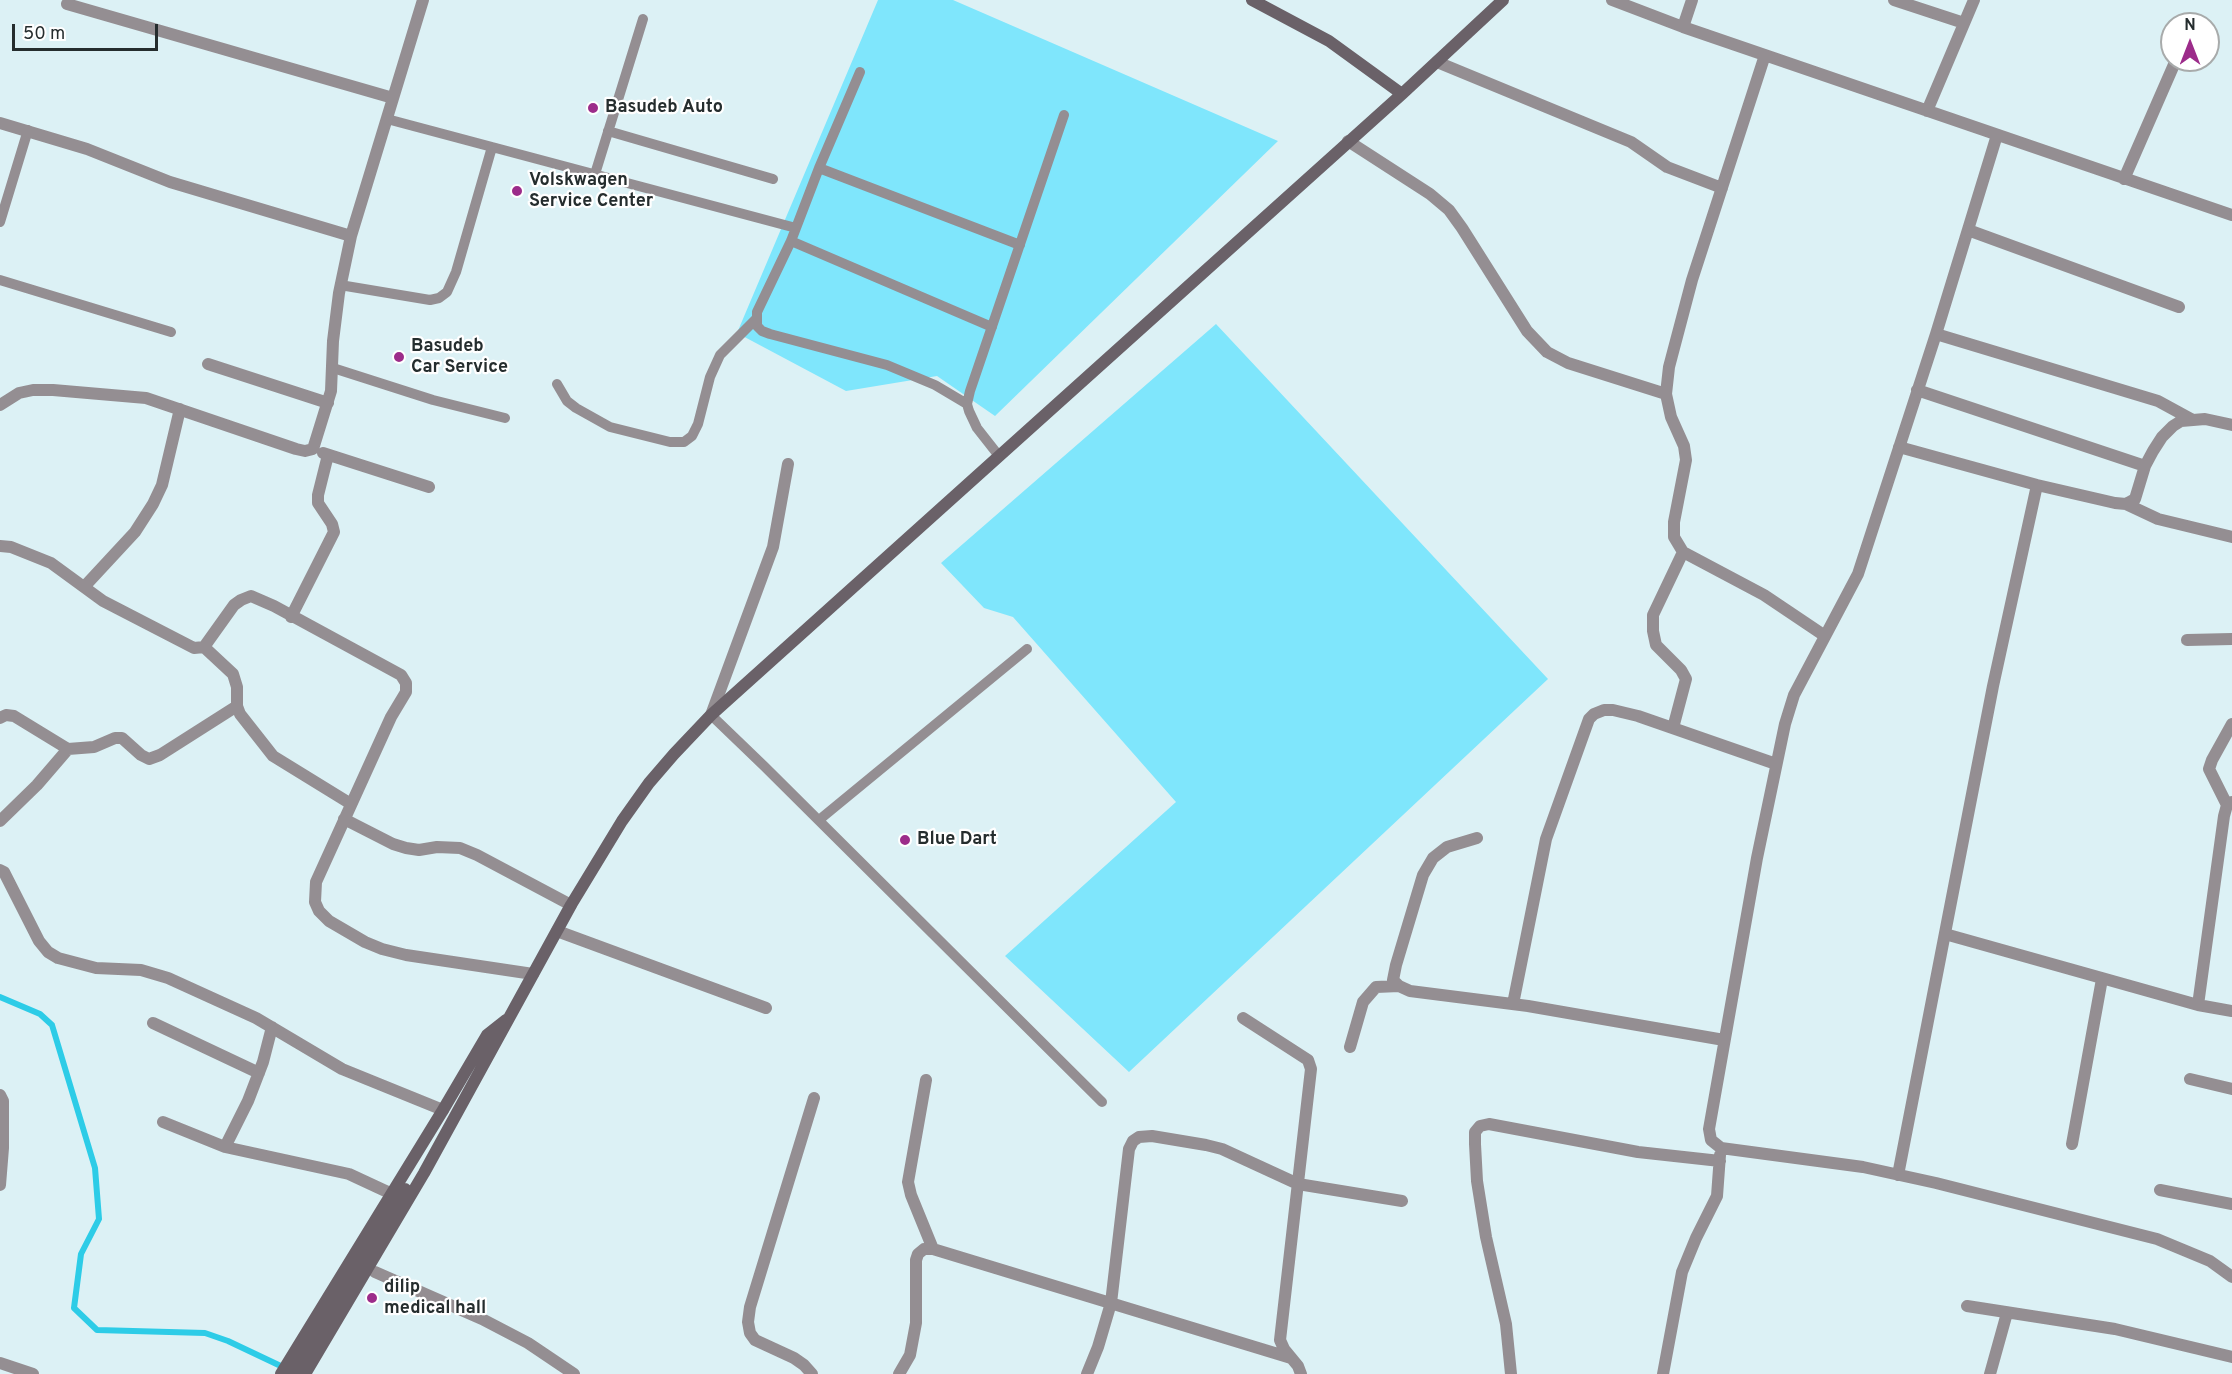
<!DOCTYPE html>
<style>
body{margin:0}
#map{position:relative;width:2232px;height:1374px;overflow:hidden;background:#dcf1f5;font-family:Overpass,sans-serif}
canvas{display:block}
.north{position:absolute;left:2160px;top:12px;width:60px;height:60px;box-sizing:border-box;background:#fff;border:2px solid #a8abab;border-radius:50%;rotate:0deg;font-size:16px;font-weight:700;line-height:24px;text-align:center;color:#252d2e}
.north::after{content:'';display:block;margin:auto;width:21px;height:27px;background:#9c2c8a;clip-path:polygon(50% 0,100% 100%,50% 72%,0 100%)}
.scale{position:absolute;left:12px;top:24px;width:146px;height:27px;box-sizing:border-box;border:3px solid #252d2e;border-top:0;padding-left:8px;font-size:18px;line-height:21px;white-space:nowrap;color:#252d2e;-webkit-text-stroke:4px #fff;paint-order:stroke}
</style>
<div id="map">
<canvas width="2232" height="1374"></canvas>
<div class="north">N</div>
<div class="scale">50 m</div>
</div>
<script>
const g = document.querySelector('canvas').getContext('2d');
g.lineJoin = 'round';
function paint(path, color) { g.fillStyle = color; g.fill(path, 'evenodd'); }
const shape = rows => new Path2D(rows.map(r => 'M' + r).join(''));
function stroke(path, color, width, dash) { g.strokeStyle = color; g.lineWidth = width; g.lineCap = dash ? 'butt' : 'round'; g.setLineDash(dash || []); g.stroke(path); }
function write(font, color, halo, rows, align = 'center') {
  g.font = font + ' Overpass,sans-serif'; g.lineWidth = 4.5; g.setLineDash([]); g.textBaseline = 'middle'; g.strokeStyle = halo; g.fillStyle = color; for (const [text, x, y, turn = 0] of rows) {
    g.save(); g.translate(x, y); g.rotate((+turn || 0) * Math.PI / 180); g.textAlign = isNaN(turn) ? turn : align; if (halo) g.strokeText(text, 0, 0); g.fillText(text, 0, 0); g.restore();
  }
}
const green = shape([
 [878,0,953,0,1278,141,995,416,937,376,846,391,737,333],
 [1216,324,1548,679,1129,1072,1005,956,1176,802,1013,617,984,608,941,563]
]);
const stream = shape([
 [0,997,40,1014,52,1025,95,1168,99,1219,81,1254,74,1308,97,1330,205,1333,228,1341,285,1368]
]);
const lane = shape([
 [860,72,819,168,791,241,757,312,757,326,762,331,770,334,887,365,935,385,967,404],
 [387,119,796,228],
 [608,131,773,179],
 [819,168,1020,245],
 [595,174,643,19],
 [0,222,28,130],
 [791,241,992,327],
 [0,280,171,332],
 [340,285,430,300,439,298,447,292,456,272,492,147],
 [333,368,433,400,505,418],
 [557,384,567,401,576,408,610,427,670,442,684,442,692,436,698,424,710,377,720,355,756,319],
 [999,456,977,428,969,411,967,404,970,391,1064,115],
 [711,715,764,766,1102,1102],
 [819,820,1027,649]
]);
const street = shape([
 [1612,0,1683,27,2232,215],
 [1894,0,1964,23],
 [67,4,393,98],
 [1683,27,1692,0],
 [1765,55,1692,280,1669,367,1666,394,1671,417,1684,446,1686,460,1674,522,1674,537,1683,552,1764,595,1825,636],
 [1437,62,1631,142,1667,167,1722,188],
 [1927,111,1974,0],
 [0,123,87,149,170,182,351,236],
 [1997,135,1936,334,1858,574,1794,695,1785,724,1757,858,1709,1129,1711,1140,1721,1148,1863,1167,1936,1183,2157,1239,2210,1261,2232,1277],
 [1348,141,1430,194,1449,210,1462,228,1527,331,1547,352,1568,363,1666,394],
 [2124,179,2176,60],
 [1968,230,2179,307],
 [1936,334,2158,401,2191,419],
 [208,364,328,403],
 [1917,390,2145,466],
 [0,405,19,393,33,390,53,390,146,398,296,449,305,451,313,449,331,391,333,341,339,293,351,236,423,0],
 [1899,447,2037,485,2115,503,2126,504,2135,499,2145,466,2153,451,2162,437,2173,426,2181,421,2205,419,2232,425],
 [323,453,429,487],
 [2126,504,2158,519,2232,537],
 [0,546,11,547,51,563,103,601,194,648,204,647,234,605,241,600,251,596,274,606,401,675,406,683,406,692,391,717,316,882,315,902,319,911,329,921,365,942,382,949,406,955,533,974],
 [84,587,135,532,153,504,162,485,180,409],
 [291,617,334,532,332,524,318,503,318,495,328,455],
 [2187,640,2232,639],
 [204,647,233,674,237,687,237,706,240,714,273,756,351,804],
 [711,715,773,547,788,464],
 [0,718,6,715,14,716,68,749,94,747,115,738,122,738,141,755,149,759,160,755,237,706],
 [1673,728,1686,679,1681,670,1656,645,1653,631,1653,615,1683,552],
 [2227,805,2209,769,2212,760,2232,724],
 [344,819,393,844,406,848,419,850,437,847,460,848,477,855,571,905],
 [0,821,37,785,68,749],
 [1477,838,1447,847,1433,858,1423,875,1396,965,1393,980,1399,986,1410,991,1528,1006,1724,1040],
 [0,870,4,872,39,941,48,952,58,958,96,968,141,970,168,978,256,1018,342,1069,443,1110],
 [557,931,766,1008],
 [1945,934,2198,1005,2232,1011],
 [1513,1004,1546,839,1589,719,1594,714,1604,710,1613,710,1638,716,1776,764],
 [2198,1005,2224,816,2227,805,2232,802],
 [1243,1018,1308,1060,1311,1069,1280,1340,1284,1349,1298,1366,1301,1374],
 [153,1023,259,1073],
 [1350,1047,1363,1002,1376,987,1399,986],
 [2190,1079,2232,1089],
 [926,1080,908,1182,911,1195,933,1249],
 [0,1095,3,1101,3,1148,0,1185],
 [163,1122,225,1147,349,1174,392,1194],
 [2072,1144,2102,979],
 [225,1147,248,1101,263,1062,272,1027],
 [1898,1175,1993,686,2037,485],
 [2160,1190,2232,1204],
 [375,1272,482,1319,528,1343,574,1374],
 [1967,1306,2115,1329,2232,1357],
 [0,1363,33,1374],
 [812,1374,804,1365,794,1358,755,1340,750,1333,748,1322,750,1307,814,1098],
 [899,1374,910,1355,916,1323,916,1260,918,1254,924,1249,933,1249,1291,1358],
 [1087,1374,1098,1347,1111,1303,1129,1149,1133,1141,1139,1137,1152,1136,1206,1145,1222,1149,1298,1184,1402,1201],
 [1511,1374,1506,1324,1486,1237,1477,1181,1475,1144,1475,1132,1480,1126,1489,1124,1638,1152,1720,1161],
 [1663,1374,1682,1272,1696,1238,1717,1196,1720,1155],
 [1990,1374,2007,1313]
]);
const secondary = shape([
 [1252,0,1329,41,1402,94],
 [281,1374,443,1110,487,1035,506,1020],
 [293,1374,405,1189],
 [305,1374,424,1173,571,905,622,821,649,783,674,754,711,715,1402,94,1503,0]
]);
const markers = [
 [593,108,6,"#9c2c8a"],
 [517,191,6,"#9c2c8a"],
 [399,357,6,"#9c2c8a"],
 [905,840,6,"#9c2c8a"],
 [372,1298,6,"#9c2c8a"]
];
const poiNames = [
 ["Basudeb Auto",605,108],
 ["Volskwagen",529,181],
 ["Service Center",529,202],
 ["Basudeb",411,347],
 ["Car Service",411,368],
 ["Blue Dart",917,840],
 ["dilip",384,1288],
 ["medical hall",384,1309]
];
paint(green, '#7fe6fc');
stroke(stream, '#2dcce7', 6);
stroke(lane, '#948e92', 10);
stroke(street, '#948e92', 12);
stroke(secondary, '#6a6168', 12);
for (const [x, y, r, color] of markers) { const dot = new Path2D(); dot.arc(x, y, r, 0, 2 * Math.PI); g.fillStyle = color; g.fill(dot); stroke(dot, '#fff', 2); }
write('bold 18px', '#252d2e', '#fff', poiNames, 'left');
</script>
